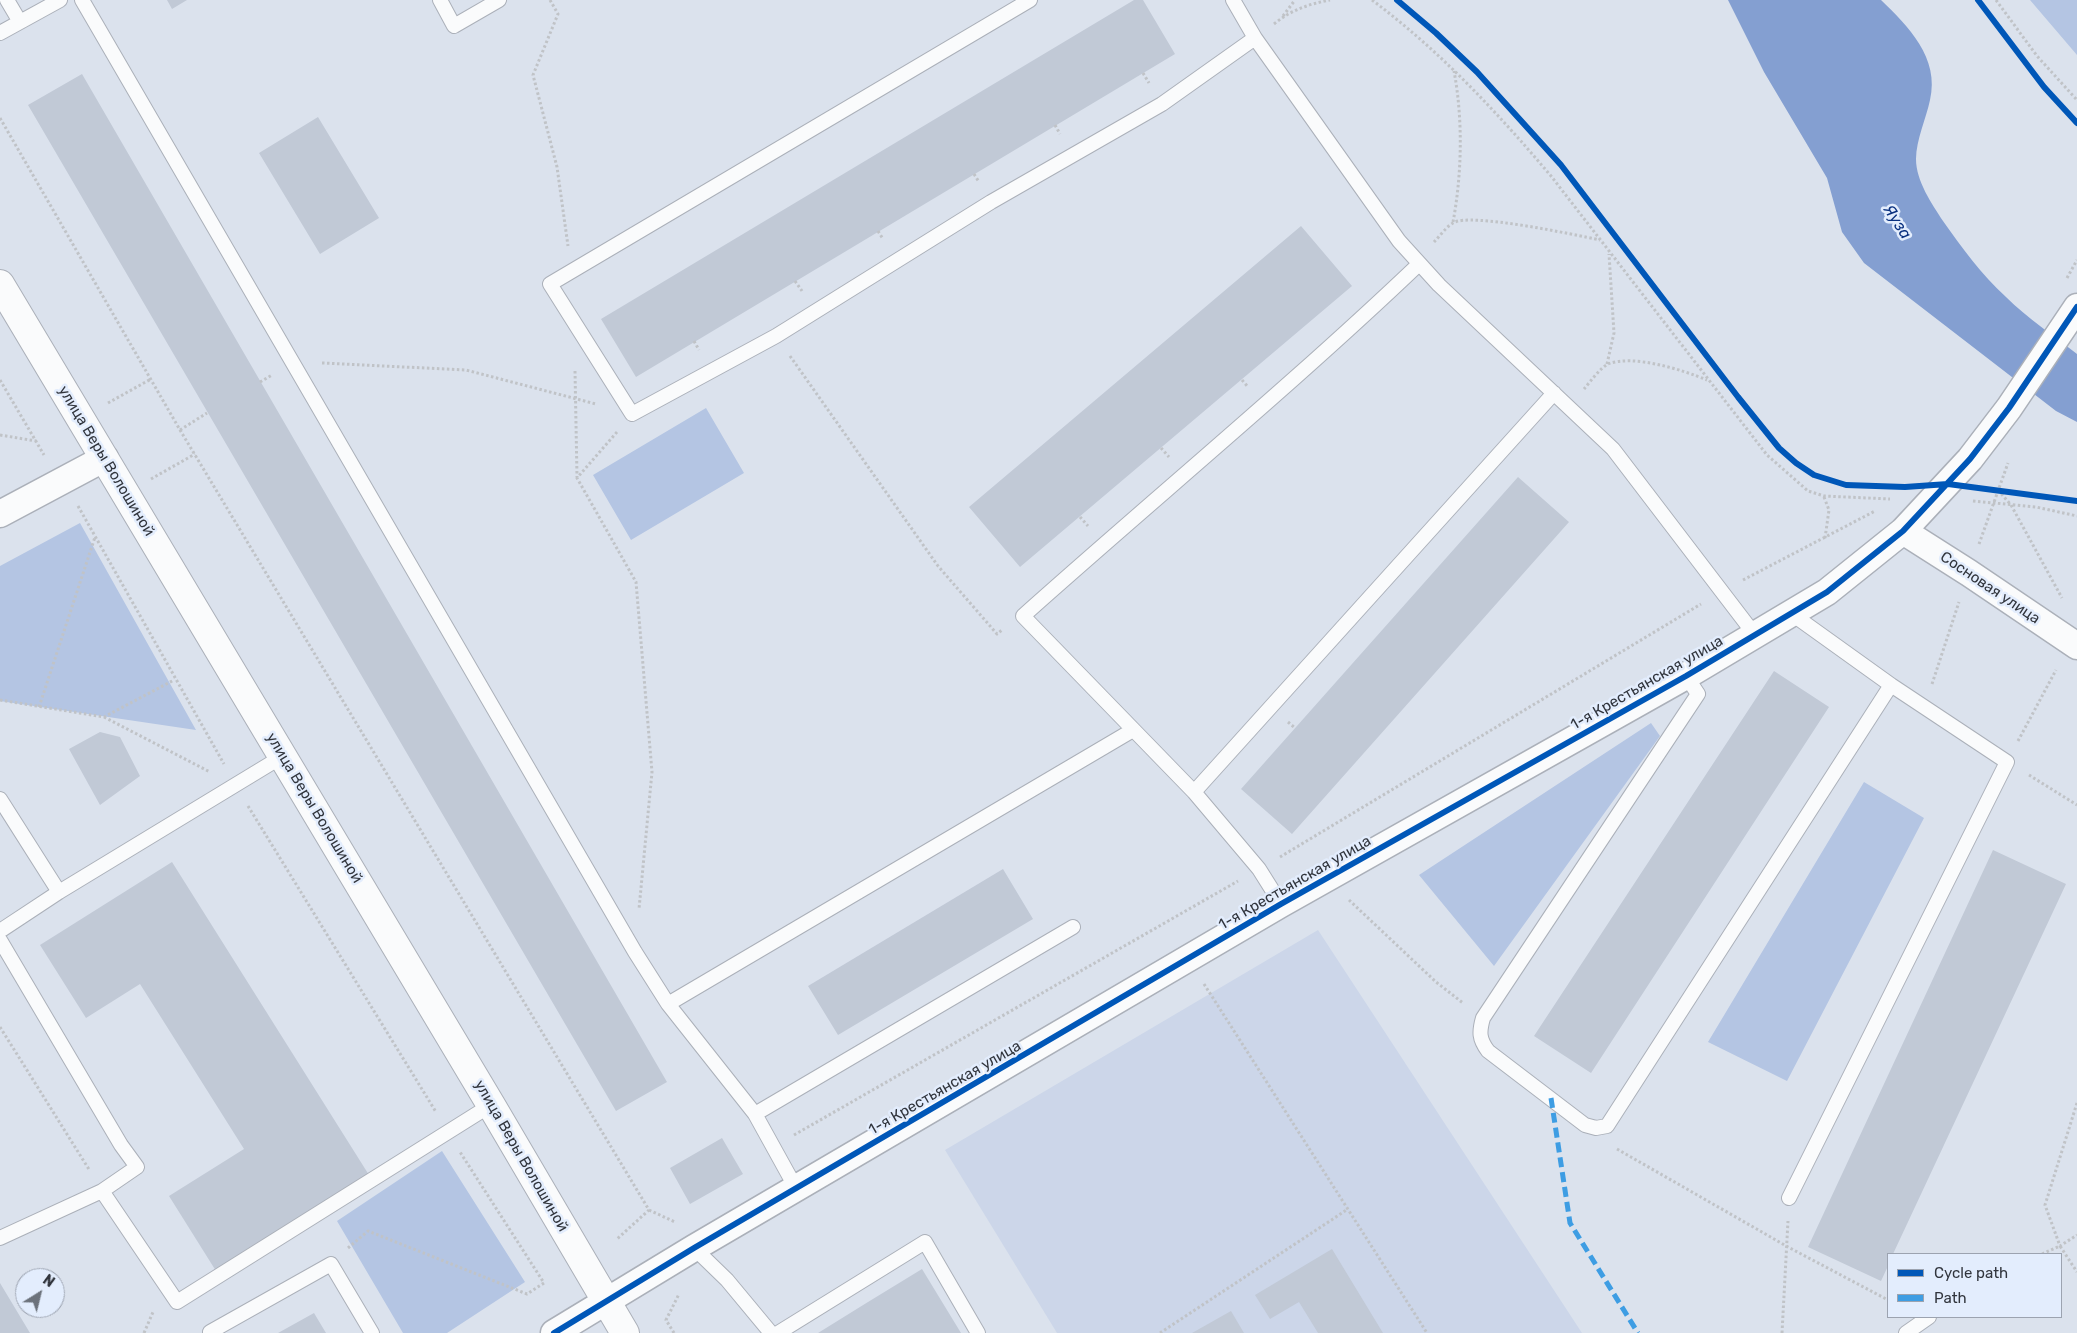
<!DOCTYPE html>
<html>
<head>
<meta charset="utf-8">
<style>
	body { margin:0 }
	#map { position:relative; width:2077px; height:1333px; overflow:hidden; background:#dbe2ed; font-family:Rubik,sans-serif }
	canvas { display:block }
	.legend { position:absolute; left:1887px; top:1253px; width:175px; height:65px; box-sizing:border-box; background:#e3edfd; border:1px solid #9ca3b0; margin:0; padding:6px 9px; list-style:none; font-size:15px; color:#31353d }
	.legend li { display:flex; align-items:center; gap:10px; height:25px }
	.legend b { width:25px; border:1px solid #9ca3b0 }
	.north { position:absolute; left:15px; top:1268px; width:50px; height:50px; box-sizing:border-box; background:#e3edfd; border:1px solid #9ca3b0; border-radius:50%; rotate:36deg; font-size:14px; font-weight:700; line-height:20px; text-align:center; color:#31353d }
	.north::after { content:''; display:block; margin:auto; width:18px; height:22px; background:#6c727b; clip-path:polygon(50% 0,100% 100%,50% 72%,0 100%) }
</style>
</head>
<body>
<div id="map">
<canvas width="2077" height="1333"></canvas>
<ul class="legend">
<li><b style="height:6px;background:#0057b8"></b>Cycle path</li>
<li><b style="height:6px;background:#3e9de3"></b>Path</li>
</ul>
<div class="north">N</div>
</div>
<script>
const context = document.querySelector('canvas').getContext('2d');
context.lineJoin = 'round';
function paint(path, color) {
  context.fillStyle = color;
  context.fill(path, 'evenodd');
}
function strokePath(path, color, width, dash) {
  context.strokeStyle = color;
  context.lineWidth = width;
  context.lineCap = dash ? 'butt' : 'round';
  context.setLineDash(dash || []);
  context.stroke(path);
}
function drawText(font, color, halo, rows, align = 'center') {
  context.font = font + ' Rubik,sans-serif';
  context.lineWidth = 5;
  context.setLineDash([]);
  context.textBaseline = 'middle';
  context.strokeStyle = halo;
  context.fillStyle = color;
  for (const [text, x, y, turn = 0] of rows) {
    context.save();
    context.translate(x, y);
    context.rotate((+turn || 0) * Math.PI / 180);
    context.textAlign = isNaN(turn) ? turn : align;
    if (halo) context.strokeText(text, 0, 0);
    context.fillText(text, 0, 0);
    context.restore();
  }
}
paint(new Path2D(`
	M 1318,930 L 1582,1333 L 1057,1333 L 945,1150 Z`), '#ccd6e9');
paint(new Path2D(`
	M 2030,0 L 2077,0 L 2077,55 Z
	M 706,408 L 744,473 L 631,540 L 593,475 Z
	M 80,523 L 196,730 L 0,701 L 0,566 Z
	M 1651,723 L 1660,736 L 1494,966 L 1419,875 Z
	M 1864,782 L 1924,818 L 1787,1081 L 1708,1042 Z
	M 442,1151 L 525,1282 L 447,1333 L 403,1333 L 337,1221 Z`), '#b4c5e3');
paint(new Path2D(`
	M 1728,0 L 1881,0 C 1908,26 1940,58 1930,100 C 1926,119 1916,140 1916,159 C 1916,181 1932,204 1943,221 C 1962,248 1981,274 2006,297 C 2027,318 2053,335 2077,354 L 2077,422 L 2056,411 L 1864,263 L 1842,232 L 1827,178 L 1764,72 Z`), '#849fd1');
paint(new Path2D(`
	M 167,0 L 187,0 L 172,9 Z
	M 1134,0 L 1143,0 L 1175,54 L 636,377 L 601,319 Z
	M 82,74 L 667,1082 L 616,1111 L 28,105 Z
	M 318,117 L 379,218 L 320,254 L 259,153 Z
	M 1301,226 L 1352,286 L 1020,567 L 969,507 Z
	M 1518,477 L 1569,522 L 1292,834 L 1241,789 Z
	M 1774,671 L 1829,707 L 1591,1073 L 1534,1036 Z
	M 100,732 L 120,737 L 140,776 L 100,805 L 69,749 Z
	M 1993,850 L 2066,884 L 1893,1254 L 1888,1254 L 1888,1266 L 1881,1281 L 1808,1247 Z
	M 172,862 L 369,1175 L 216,1271 L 169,1196 L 244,1149 L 140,984 L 86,1018 L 40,945 Z
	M 1003,869 L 1033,919 L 838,1035 L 808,986 Z
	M 722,1138 L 743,1174 L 690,1204 L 670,1168 Z
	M 1332,1249 L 1383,1333 L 1318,1333 L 1299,1302 L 1270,1319 L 1255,1295 Z
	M 922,1269 L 961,1333 L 818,1333 L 868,1302 Z
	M 0,1283 L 30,1333 L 0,1333 Z
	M 1231,1311 L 1244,1333 L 1192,1333 Z
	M 314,1313 L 326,1333 L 278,1333 Z`), '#c1c9d6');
const service = new Path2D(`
	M 7,0 L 20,22
	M 82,0 L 635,952 L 668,1004 L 755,1114 L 797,1190
	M 440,0 L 454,26 L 499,0
	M 1030,0 L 550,284 L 632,414 L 776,336 L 991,202 L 1162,104 L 1255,38
	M 1233,0 L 1255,38 L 1399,241 L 1439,285 L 1613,449 L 1755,635
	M 0,33 L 60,0
	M 1686,676 L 1698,694 L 1483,1018 C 1479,1032 1479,1039 1488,1051 L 1585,1125 L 1596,1128 L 1607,1126 L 1891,685 L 1792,614
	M 1194,792 L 1023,616 C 1155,498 1291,386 1419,264
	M 0,799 L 59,892
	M 1281,904 L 1259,869 L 1194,792 L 1554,393
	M 0,931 L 59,892 L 283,756
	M 0,940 L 121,1145 L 137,1167 L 102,1191
	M 668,1004 L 1133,730
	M 755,1114 L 1073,927
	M 1789,1198 L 2007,762 L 1891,685
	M 0,1238 L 102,1191 L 177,1302 L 491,1105
	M 694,1248 L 727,1280 L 771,1333
	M 210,1332 L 331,1264 L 372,1333
	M 778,1333 L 925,1242 L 978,1333
	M 1906,1333 L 1929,1317`);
const minor = new Path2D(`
	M 0,514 L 105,458
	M 1903,531 L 1969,573 L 2077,646
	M 554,1333 L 694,1248 L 1281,904 L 1686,676 L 1827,592 L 1903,531 L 1970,459 L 2009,408 L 2077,307`);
const tertiary = new Path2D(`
	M 0,284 L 491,1105 L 625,1333`);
strokePath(service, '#abb0b9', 16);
strokePath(minor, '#abb0b9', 29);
strokePath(tertiary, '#abb0b9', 30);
strokePath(new Path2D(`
	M 550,0 L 558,14 L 533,75 L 557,167 L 568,246
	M 1372,0 C 1440,51 1497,112 1551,176 L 1767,455 L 1808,491 L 1824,496 L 1890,499
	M 1996,0 L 2037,56 L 2077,100
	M 1283,16 L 1295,0
	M 1274,24 C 1291,10 1309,4 1330,0
	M 1143,73 L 1149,83
	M 0,118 L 180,430 L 649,1210 L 617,1239
	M 1055,125 L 1060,134
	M 974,174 L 979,182
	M 1453,222 C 1462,174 1463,119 1454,71
	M 878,231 L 883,239
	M 1434,242 C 1440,236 1446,227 1453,223 C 1469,212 1576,235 1600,240
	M 2067,278 L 2077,260
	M 795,281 L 802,291
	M 694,341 L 699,350
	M 790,356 L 938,566 L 997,634 L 1002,630
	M 322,363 L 466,370 L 596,404
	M 1607,364 L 1614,333 L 1609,254
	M 575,371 L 577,477
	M 0,380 L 44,455
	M 1242,380 L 1248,387
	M 260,382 L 272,375
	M 1584,389 C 1590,382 1600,368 1608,364 C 1633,354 1683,370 1707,380
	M 108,403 L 151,379
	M 180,430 L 207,413
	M 617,432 L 577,478 L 636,582 L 652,772 L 639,909
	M 0,435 L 36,441
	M 1161,448 L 1169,457
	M 151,479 L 195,454
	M 1998,490 L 2011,505 L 2062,598
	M 1824,497 L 1829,510 L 1825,538
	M 1973,501 L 2036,507 L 2077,516
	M 78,506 L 224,764
	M 1080,517 L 1088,526
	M 1979,544 L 2008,463
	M 1743,580 L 1875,511
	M 1932,684 L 1959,602
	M 0,700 L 104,717 L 174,680
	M 39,707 L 95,537
	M 104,717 L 210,772
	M 1288,722 L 1295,728
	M 2018,741 L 2056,670
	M 2029,775 L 2077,805
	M 248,806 L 436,1112
	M 1280,857 L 1701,604
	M 1349,900 L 1436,982 L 1463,1003
	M 1204,984 L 1427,1333
	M 0,1027 L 90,1171
	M 2077,1103 L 2045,1205 L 2060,1246 L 2077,1235
	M 794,1135 L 1238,881
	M 1617,1149 L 1788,1247 L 1888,1300
	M 649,1210 L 675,1222
	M 348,1248 L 368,1231 L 527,1294 L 544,1283 L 460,1152
	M 2042,1254 L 2060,1246 L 2077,1272
	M 144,1333 L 153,1312
	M 674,1333 L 666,1320 L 679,1294
	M 1160,1333 L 1348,1209
	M 1782,1333 L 1788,1221`), '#c0c3c7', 3, [2.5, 2.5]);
strokePath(service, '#fafbfc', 14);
strokePath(minor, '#fafbfc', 26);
strokePath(tertiary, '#fafbfc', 28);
strokePath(new Path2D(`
	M 1551,1098 L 1570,1223 L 1638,1333`), '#3e9de3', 5, [10, 5]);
strokePath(new Path2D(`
	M 1397,0 L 1436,33 L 1477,72 L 1561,165 L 1738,397 L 1779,448 L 1796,463 L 1814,475 L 1846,485 L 1905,487 L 1948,484 L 2077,501
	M 1978,0 L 2044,87 L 2077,123
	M 554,1333 L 694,1248 L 1281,904 L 1686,676 L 1827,592 L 1903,531 L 1970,459 L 2009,408 L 2077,307`), '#0057b8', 6);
drawText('15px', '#31353d', '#e3edfd', [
	["улица Веры Волошиной",106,461,59],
	["Сосновая улица",1990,588,34],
	["1-я Крестьянская улица",1647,683,-30],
	["улица Веры Волошиной",314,808,59],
	["1-я Крестьянская улица",1295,883,-30],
	["1-я Крестьянская улица",945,1088,-30],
	["улица Веры Волошиной",521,1156,60]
]);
drawText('italic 16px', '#09307f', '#e3edfd', [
	["Яуза",1897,222,57]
]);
</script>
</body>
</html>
